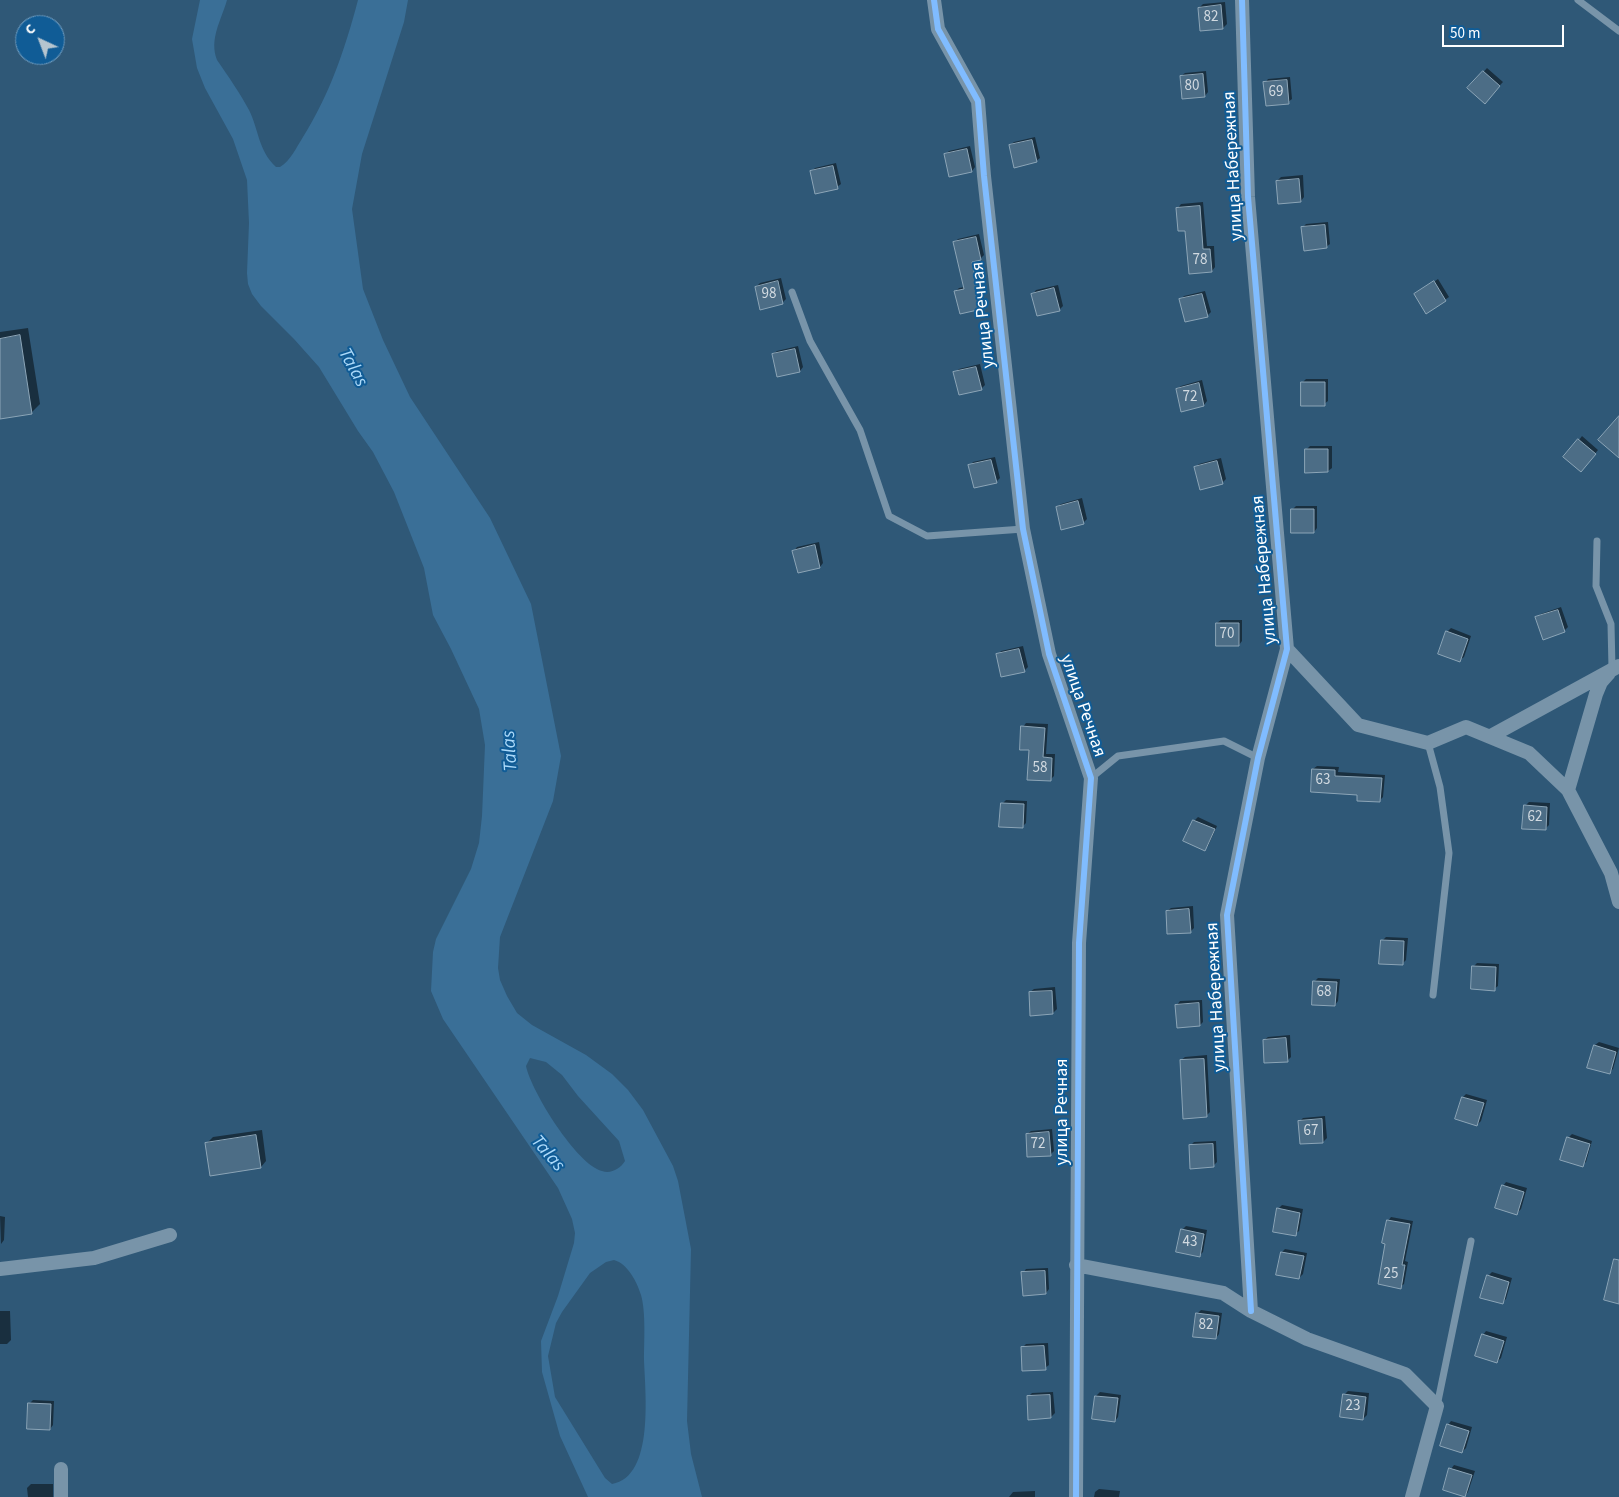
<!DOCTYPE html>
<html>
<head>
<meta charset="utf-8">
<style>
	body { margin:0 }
	#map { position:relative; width:1619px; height:1497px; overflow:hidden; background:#2f5877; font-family:"Source Sans 3",sans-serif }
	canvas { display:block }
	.north { position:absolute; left:15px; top:15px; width:50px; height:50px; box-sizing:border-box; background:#105c96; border:1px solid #709dc0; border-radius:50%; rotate:317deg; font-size:14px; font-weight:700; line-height:20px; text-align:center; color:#fff }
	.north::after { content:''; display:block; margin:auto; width:18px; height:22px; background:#b6c5cf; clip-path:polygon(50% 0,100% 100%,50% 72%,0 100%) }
	.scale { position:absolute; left:1442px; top:25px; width:122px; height:22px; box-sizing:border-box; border:2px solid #fff; border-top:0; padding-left:6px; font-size:15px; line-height:18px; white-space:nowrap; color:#fff; -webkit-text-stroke:4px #105c96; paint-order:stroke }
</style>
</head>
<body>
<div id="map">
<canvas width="1619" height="1497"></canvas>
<div class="north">С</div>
<div class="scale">50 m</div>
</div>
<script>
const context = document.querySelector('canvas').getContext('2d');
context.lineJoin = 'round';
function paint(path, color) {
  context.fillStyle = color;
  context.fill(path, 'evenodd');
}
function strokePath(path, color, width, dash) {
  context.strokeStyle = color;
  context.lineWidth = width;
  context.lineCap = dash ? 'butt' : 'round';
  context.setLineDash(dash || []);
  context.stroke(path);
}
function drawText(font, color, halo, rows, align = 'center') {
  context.font = font + ' "Source Sans 3",sans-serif';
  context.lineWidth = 4;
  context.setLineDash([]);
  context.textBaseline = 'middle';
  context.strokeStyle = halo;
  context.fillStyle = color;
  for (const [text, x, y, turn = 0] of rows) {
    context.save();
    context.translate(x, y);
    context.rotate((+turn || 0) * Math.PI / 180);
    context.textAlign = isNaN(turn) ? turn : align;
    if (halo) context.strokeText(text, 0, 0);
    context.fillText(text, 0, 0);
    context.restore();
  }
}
paint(new Path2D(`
	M 200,0 L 227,0 C 221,21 209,39 217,60 C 228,76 240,93 249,110 C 259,130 258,150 276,167 L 280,167 C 291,160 296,148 303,137 C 330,94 345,49 358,0 L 408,0 L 404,22 L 362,154 L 352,209 L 363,289 L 383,340 L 410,397 L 490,518 L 531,604 L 561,756 L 553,801 L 500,937 L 498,968 L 500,980 L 507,996 L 517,1013 L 532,1025 L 586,1055 L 612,1074 L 628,1090 L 643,1110 L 673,1166 L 678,1181 L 691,1249 L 687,1421 L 691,1454 L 702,1497 L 588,1497 L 560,1436 L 542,1372 L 541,1341 L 558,1296 L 574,1243 L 575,1233 L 572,1219 L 558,1188 L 443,1019 L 431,991 L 433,952 L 436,939 L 471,869 L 479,843 L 482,816 L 485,745 L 479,709 L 451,649 L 433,615 L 424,568 L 394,492 L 373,452 L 358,431 L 319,367 L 294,339 L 261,306 L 252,294 L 248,284 L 247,273 L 249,223 L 247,180 L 233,139 L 205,88 L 197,68 L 192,39 ZM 530,1058 L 546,1062 L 562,1075 L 578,1096 L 619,1141 L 625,1161 C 620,1169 611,1174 602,1171 C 577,1165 531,1091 526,1066 ZM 614,1260 C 628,1264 637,1282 641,1295 C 646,1312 644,1342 644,1360 C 645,1391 655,1477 612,1484 L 605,1478 L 555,1397 L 548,1356 L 556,1323 L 562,1312 L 590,1273 L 606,1262 Z`), '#3a6f97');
paint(new Path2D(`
	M 1225,2 L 1227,24 L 1223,28 L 1201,30 L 1199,8 L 1203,4 Z
	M 1487,68 L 1503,82 L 1488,98 L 1469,88 Z
	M 1206,71 L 1208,92 L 1205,96 L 1181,76 L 1185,73 Z
	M 1290,77 L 1292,99 L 1288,102 L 1265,83 L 1268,79 Z
	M 1035,137 L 1040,158 L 1036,161 L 1010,145 L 1014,142 Z
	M 970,146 L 975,167 L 972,171 L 945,155 L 949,151 Z
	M 836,163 L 841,184 L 837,187 L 811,172 L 815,168 Z
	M 1303,175 L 1304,197 L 1301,201 L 1277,181 L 1281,177 Z
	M 1203,202 L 1207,246 L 1214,246 L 1215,267 L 1212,271 L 1186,229 L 1178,208 L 1181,204 Z
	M 1328,222 L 1330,244 L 1326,247 L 1303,227 L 1306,224 Z
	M 979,234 L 984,255 L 980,259 L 975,260 L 985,304 L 982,308 L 960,313 L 955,292 L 959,288 L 965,287 L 954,243 L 958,239 Z
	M 781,278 L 786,299 L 782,303 L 756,287 L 760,283 Z
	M 1438,279 L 1449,297 L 1427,312 L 1416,294 Z
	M 1058,285 L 1063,306 L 1059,310 L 1033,294 L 1036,290 Z
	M 1205,291 L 1211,312 L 1207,316 L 1180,300 L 1184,296 Z
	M 28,328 L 40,404 L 32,412 L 0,417 L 0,332 Z
	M 798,346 L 803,367 L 800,371 L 773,354 L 777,351 Z
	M 980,364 L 985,385 L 981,389 L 955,373 L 959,369 Z
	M 1306,379 L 1328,379 L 1328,401 L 1324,404 L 1302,383 Z
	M 1202,380 L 1207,401 L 1204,405 L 1177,389 L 1181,386 Z
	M 1582,436 L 1598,450 L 1584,467 L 1579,440 Z
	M 1310,446 L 1332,446 L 1332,468 L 1328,471 L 1306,450 Z
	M 995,457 L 1000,478 L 996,482 L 970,466 L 973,462 Z
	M 1221,458 L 1226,479 L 1222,483 L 1196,467 L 1199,464 Z
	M 1082,498 L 1087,519 L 1083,523 L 1057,507 L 1061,504 Z
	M 1296,506 L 1317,506 L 1317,528 L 1314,532 L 1292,510 Z
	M 819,542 L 823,563 L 820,567 L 794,551 L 797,547 Z
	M 1561,607 L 1568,627 L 1564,631 L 1537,618 L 1541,614 Z
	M 1221,620 L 1242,620 L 1242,641 L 1239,645 L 1217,623 Z
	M 1451,628 L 1471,636 L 1464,657 L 1460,660 L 1447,632 Z
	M 1023,646 L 1028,667 L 1024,671 L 998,655 L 1001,651 Z
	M 1026,723 L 1048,724 L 1046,754 L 1055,754 L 1054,776 L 1050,780 L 1030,749 L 1023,727 Z
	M 1317,766 L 1339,767 L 1338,772 L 1385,775 L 1383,797 L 1380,800 L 1358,794 L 1313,769 Z
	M 1006,800 L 1027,801 L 1026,823 L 1022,827 L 1002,804 Z
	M 1529,802 L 1550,803 L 1549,825 L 1545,829 L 1525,806 Z
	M 1198,817 L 1217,826 L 1208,846 L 1204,850 L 1194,821 Z
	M 1193,906 L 1194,928 L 1190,932 L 1167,911 L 1171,908 Z
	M 1386,937 L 1408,938 L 1406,960 L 1402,964 L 1382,941 Z
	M 1477,963 L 1499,964 L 1498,986 L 1494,989 L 1474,966 Z
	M 1318,978 L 1340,979 L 1338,1001 L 1335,1005 L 1314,982 Z
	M 1055,987 L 1057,1009 L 1053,1013 L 1030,992 L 1034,989 Z
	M 1202,1000 L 1203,1022 L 1200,1025 L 1177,1005 L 1180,1001 Z
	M 1290,1035 L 1291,1057 L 1287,1061 L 1264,1040 L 1268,1037 Z
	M 1599,1042 L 1619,1048 L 1613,1069 L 1609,1073 L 1595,1045 Z
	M 1207,1055 L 1210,1112 L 1206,1116 L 1181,1060 L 1185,1057 Z
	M 1466,1094 L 1487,1100 L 1481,1121 L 1477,1125 L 1463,1097 Z
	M 1325,1116 L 1327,1138 L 1323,1142 L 1300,1121 L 1303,1118 Z
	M 1052,1129 L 1054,1151 L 1050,1155 L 1027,1134 L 1031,1131 Z
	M 262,1130 L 266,1161 L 261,1167 L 207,1143 L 213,1137 Z
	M 1572,1134 L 1592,1141 L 1586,1162 L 1582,1165 L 1568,1138 Z
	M 1216,1141 L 1217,1162 L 1213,1166 L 1190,1146 L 1194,1142 Z
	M 1506,1182 L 1527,1188 L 1521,1209 L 1517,1213 L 1503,1186 Z
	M 1282,1205 L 1303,1209 L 1299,1231 L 1295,1234 L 1278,1209 Z
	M 0,1216 L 5,1217 L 4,1240 L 1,1244 Z
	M 1391,1217 L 1413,1221 L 1405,1261 L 1408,1262 L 1404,1284 L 1400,1287 L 1387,1243 L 1388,1221 Z
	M 1186,1226 L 1207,1230 L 1203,1252 L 1199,1256 L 1182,1230 Z
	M 1285,1249 L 1307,1253 L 1303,1274 L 1299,1278 L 1282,1252 Z
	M 1048,1268 L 1049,1289 L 1046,1293 L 1023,1273 L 1026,1269 Z
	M 1492,1272 L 1512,1278 L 1506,1299 L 1502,1303 L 1488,1276 Z
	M 1201,1310 L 1222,1313 L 1219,1334 L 1216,1338 L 1197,1314 Z
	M 0,1311 L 10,1311 L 11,1340 L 7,1344 L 0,1344 Z
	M 1486,1331 L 1507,1337 L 1501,1358 L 1497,1362 L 1483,1335 Z
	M 1048,1343 L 1049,1365 L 1045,1368 L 1022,1348 L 1026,1344 Z
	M 1348,1391 L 1369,1393 L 1367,1415 L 1363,1419 L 1344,1395 Z
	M 1053,1392 L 1055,1413 L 1051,1417 L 1028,1397 L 1032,1393 Z
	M 1100,1392 L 1121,1395 L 1118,1417 L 1115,1421 L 1096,1396 Z
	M 33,1400 L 54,1401 L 53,1425 L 50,1429 L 29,1404 Z
	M 1451,1421 L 1472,1427 L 1466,1448 L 1462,1452 L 1448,1425 Z
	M 1454,1465 L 1475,1471 L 1468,1492 L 1465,1496 L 1451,1469 Z
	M 31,1484 L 53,1484 L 53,1497 L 28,1497 L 27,1488 Z
	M 1099,1489 L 1120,1491 L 1119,1497 L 1094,1497 L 1095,1492 Z
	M 1035,1491 L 1035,1497 L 1009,1497 L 1013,1492 Z`), '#0007');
const building = new Path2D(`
	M 1221,5 L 1223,29 L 1200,31 L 1198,8 Z
	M 1483,71 L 1500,86 L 1485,104 L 1467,88 Z
	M 1203,74 L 1205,97 L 1182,99 L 1180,76 Z
	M 1287,80 L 1289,104 L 1266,106 L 1263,82 Z
	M 1032,140 L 1037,162 L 1014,168 L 1009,145 Z
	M 967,149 L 972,172 L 949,177 L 944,154 Z
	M 833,166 L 838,189 L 815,194 L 810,171 Z
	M 1299,179 L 1301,202 L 1278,204 L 1276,181 Z
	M 1200,206 L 1203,249 L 1210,249 L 1212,272 L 1189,274 L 1185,231 L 1178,231 L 1176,208 Z
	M 1325,225 L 1327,248 L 1304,251 L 1301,227 Z
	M 976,237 L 981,260 L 972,262 L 982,309 L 960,314 L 954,291 L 964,289 L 953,242 Z
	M 778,281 L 783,304 L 760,310 L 755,287 Z
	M 1434,281 L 1446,301 L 1426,314 L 1414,294 Z
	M 1054,288 L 1060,311 L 1037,316 L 1031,294 Z
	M 1202,294 L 1208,317 L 1185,322 L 1179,299 Z
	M 20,335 L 32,414 L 0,419 L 0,339 Z
	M 795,349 L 800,372 L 777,377 L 772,354 Z
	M 976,367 L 982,390 L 959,395 L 953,372 Z
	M 1301,382 L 1325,382 L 1325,406 L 1301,406 Z
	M 1199,383 L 1204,406 L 1181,412 L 1176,389 Z
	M 1619,416 L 1619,458 L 1598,440 Z
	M 1578,439 L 1596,454 L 1581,472 L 1563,457 Z
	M 1305,449 L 1328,449 L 1328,472 L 1305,473 Z
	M 991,460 L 997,483 L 974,488 L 968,465 Z
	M 1217,461 L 1223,484 L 1200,490 L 1194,467 Z
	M 1078,501 L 1084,524 L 1061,530 L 1056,507 Z
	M 1291,509 L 1314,509 L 1314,533 L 1291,533 Z
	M 815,545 L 820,568 L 798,573 L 792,551 Z
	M 1558,610 L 1565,632 L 1543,640 L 1535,617 Z
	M 1216,623 L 1239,623 L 1239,646 L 1216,646 Z
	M 1446,631 L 1468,639 L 1460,662 L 1438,654 Z
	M 1019,649 L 1025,672 L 1001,677 L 996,654 Z
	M 1021,726 L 1045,728 L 1043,757 L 1052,758 L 1051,781 L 1027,780 L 1029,750 L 1020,750 Z
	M 1312,769 L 1335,770 L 1335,776 L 1382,778 L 1380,802 L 1357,801 L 1357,795 L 1311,792 Z
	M 1001,803 L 1024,804 L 1023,828 L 999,827 Z
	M 1524,805 L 1547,807 L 1546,830 L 1522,829 Z
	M 1193,820 L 1215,829 L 1205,851 L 1183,841 Z
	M 1189,909 L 1191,933 L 1167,934 L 1166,911 Z
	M 1381,940 L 1404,941 L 1403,965 L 1379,964 Z
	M 1472,966 L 1496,967 L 1495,991 L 1471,989 Z
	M 1313,981 L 1337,982 L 1335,1006 L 1312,1005 Z
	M 1052,991 L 1053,1014 L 1030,1016 L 1029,992 Z
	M 1199,1003 L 1200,1026 L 1177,1028 L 1175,1005 Z
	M 1286,1038 L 1288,1062 L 1264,1063 L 1263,1040 Z
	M 1594,1045 L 1616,1052 L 1610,1074 L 1587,1068 Z
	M 1204,1059 L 1207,1117 L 1183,1119 L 1180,1060 Z
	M 1462,1097 L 1484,1103 L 1477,1126 L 1455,1119 Z
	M 1322,1119 L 1323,1143 L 1300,1144 L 1298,1121 Z
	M 1049,1132 L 1051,1156 L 1027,1157 L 1026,1134 Z
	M 256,1135 L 261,1168 L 210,1176 L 205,1143 Z
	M 1567,1137 L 1590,1144 L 1583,1167 L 1560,1160 Z
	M 1213,1144 L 1214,1167 L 1190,1169 L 1189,1145 Z
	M 1502,1185 L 1524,1192 L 1517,1215 L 1495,1208 Z
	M 1277,1208 L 1300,1213 L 1296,1236 L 1273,1232 Z
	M 1387,1220 L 1410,1224 L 1402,1265 L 1405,1265 L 1401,1289 L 1378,1284 L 1385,1244 L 1382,1243 Z
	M 1181,1229 L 1204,1234 L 1200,1257 L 1176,1252 Z
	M 1281,1252 L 1304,1256 L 1299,1279 L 1276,1275 Z
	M 1614,1259 L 1619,1260 L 1619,1304 L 1604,1300 Z
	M 1045,1271 L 1046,1294 L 1023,1296 L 1021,1272 Z
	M 1487,1275 L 1509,1282 L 1503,1304 L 1480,1298 Z
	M 1196,1313 L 1219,1316 L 1216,1339 L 1193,1337 Z
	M 1482,1334 L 1504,1341 L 1497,1363 L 1475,1356 Z
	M 1044,1346 L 1046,1370 L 1022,1371 L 1021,1347 Z
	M 1343,1394 L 1366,1397 L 1363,1420 L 1340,1417 Z
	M 1050,1395 L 1051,1418 L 1028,1420 L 1027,1396 Z
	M 1095,1396 L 1118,1398 L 1115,1422 L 1092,1419 Z
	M 28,1403 L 51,1404 L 50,1430 L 27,1429 Z
	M 1447,1424 L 1469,1431 L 1462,1453 L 1440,1446 Z
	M 1449,1468 L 1472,1475 L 1465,1497 L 1443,1490 Z`);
paint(building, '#4c6d86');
strokePath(building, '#8ca5b7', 1);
strokePath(new Path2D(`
	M 1578,0 L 1619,31
	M 792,292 L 810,341 L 860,430 L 889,516 L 927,536 L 1023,529
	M 1597,541 L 1596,586 L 1611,624 L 1612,668
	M 1428,743 L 1440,787 L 1449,853 L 1433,995
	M 1091,778 L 1118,756 L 1224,741 L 1258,758
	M 1437,1406 L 1471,1241`), '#7894a9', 7);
strokePath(new Path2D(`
	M 934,0 L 938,29 L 978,101 L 984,176 L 1023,529 L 1049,654 L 1091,778 L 1079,943 L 1076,1497
	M 1242,0 L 1248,197 L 1287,649 L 1258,758 L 1227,915 L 1251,1311
	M 1287,649 L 1358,725 L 1428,743 L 1466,727 L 1529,753 L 1568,790 L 1611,873 L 1619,902
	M 1491,736 L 1619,666
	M 1568,790 L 1596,694 L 1601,682 L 1609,673
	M 1076,1265 L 1223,1293 L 1251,1311 L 1307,1339 L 1405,1374 L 1437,1406 L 1412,1497
	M 0,1269 L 94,1258 L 170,1235
	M 61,1469 L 61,1497`), '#7894a9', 14);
strokePath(new Path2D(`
	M 934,0 L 938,29 L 978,101 L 984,176 L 1023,529 L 1049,654 L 1091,778 L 1079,943 L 1076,1497
	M 1242,0 L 1248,197 L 1287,649 L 1258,758 L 1227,915 L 1251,1311`), '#80bcff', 6);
drawText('15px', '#d2dae1', null, [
	["82",1211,18],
	["80",1192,87],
	["69",1276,93],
	["78",1200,261],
	["98",769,295],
	["72",1190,398],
	["70",1227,635],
	["58",1040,769],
	["63",1323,781],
	["62",1535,818],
	["68",1324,993],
	["67",1311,1132],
	["72",1038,1145],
	["43",1190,1243],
	["25",1391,1275],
	["82",1206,1326],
	["23",1353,1407]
]);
drawText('18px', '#fff', '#105c96', [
	["улица Набережная",1234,166,-93],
	["улица Речная",984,315,-96],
	["улица Набережная",1265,570,-95],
	["улица Речная",1082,706,71],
	["улица Набережная",1217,997,-93],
	["улица Речная",1063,1112,-90]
]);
drawText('italic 19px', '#acdafa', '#105c96', [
	["Talas",352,368,61],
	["Talas",511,751,-94],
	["Talas",547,1154,49]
]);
</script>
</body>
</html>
